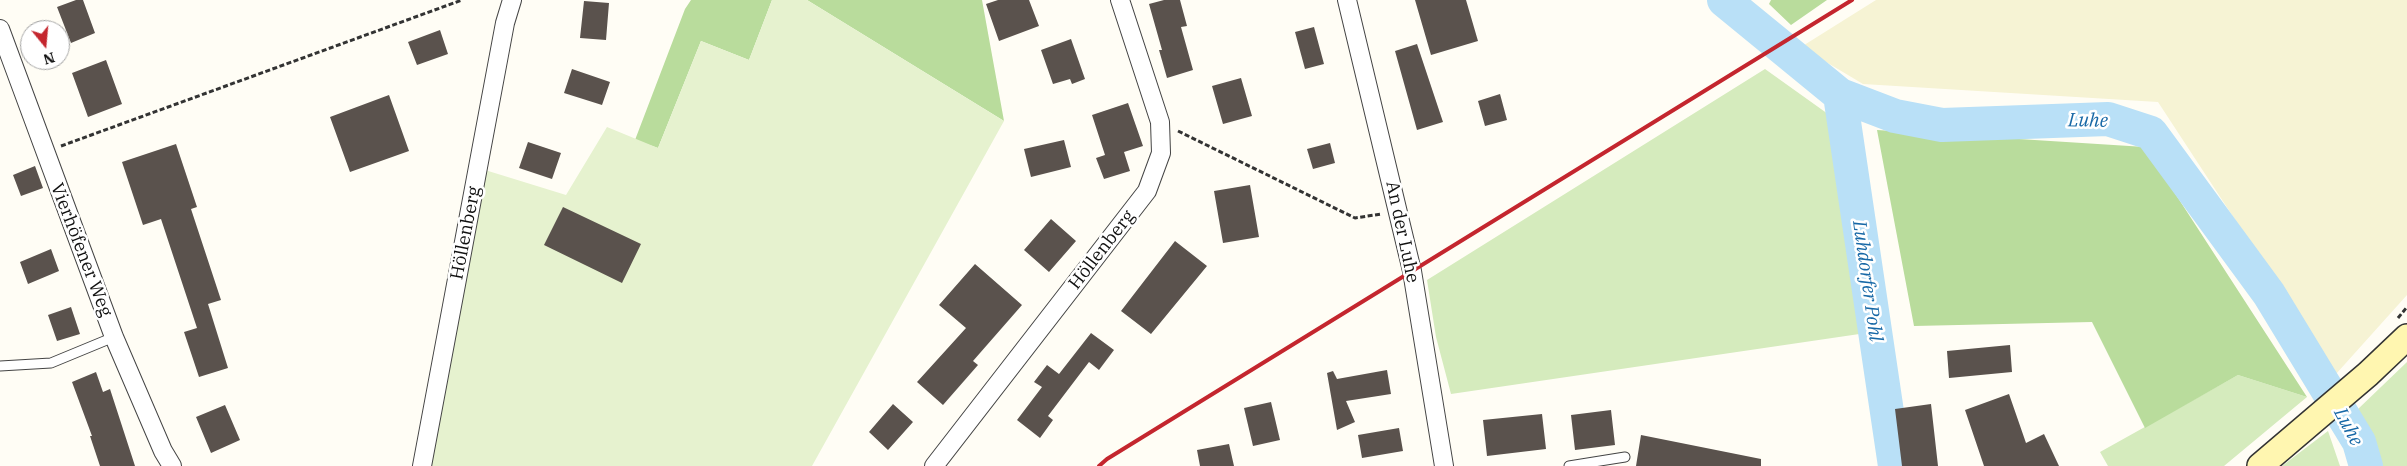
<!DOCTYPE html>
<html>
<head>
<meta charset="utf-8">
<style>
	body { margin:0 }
	#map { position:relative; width:2407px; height:466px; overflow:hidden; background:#fffdf5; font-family:"IBM Plex Serif",serif }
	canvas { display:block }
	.north { position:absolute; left:20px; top:20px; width:50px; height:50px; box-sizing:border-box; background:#fff; border:1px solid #a0a0a0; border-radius:50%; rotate:163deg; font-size:14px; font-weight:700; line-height:20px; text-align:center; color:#111 }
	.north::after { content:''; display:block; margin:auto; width:18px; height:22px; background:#c4262e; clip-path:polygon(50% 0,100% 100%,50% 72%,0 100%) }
</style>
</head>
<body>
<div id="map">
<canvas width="2407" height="466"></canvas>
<div class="north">N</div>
</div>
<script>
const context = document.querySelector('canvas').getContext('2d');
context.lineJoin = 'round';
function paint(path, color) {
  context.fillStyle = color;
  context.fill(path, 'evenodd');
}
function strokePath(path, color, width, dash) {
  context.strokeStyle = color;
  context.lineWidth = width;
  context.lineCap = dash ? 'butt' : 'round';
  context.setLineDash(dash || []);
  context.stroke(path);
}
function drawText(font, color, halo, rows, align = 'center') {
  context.font = font + ' "IBM Plex Serif",serif';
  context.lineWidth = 5;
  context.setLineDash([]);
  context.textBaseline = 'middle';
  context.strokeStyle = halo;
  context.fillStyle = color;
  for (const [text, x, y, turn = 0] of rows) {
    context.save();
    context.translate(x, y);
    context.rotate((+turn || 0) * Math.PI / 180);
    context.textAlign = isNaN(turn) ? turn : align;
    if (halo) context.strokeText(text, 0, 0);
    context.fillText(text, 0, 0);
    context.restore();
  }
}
paint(new Path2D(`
	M 1876,0 L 2407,0 L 2407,295 L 2336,374 L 2158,102 L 1863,84 L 1801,47 Z`), '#f6f3d4');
paint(new Path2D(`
	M 1765,69 L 1835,119 L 1873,332 L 1451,394 L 1436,337 L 1427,280 Z
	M 2407,362 L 2407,466 L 2383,466 L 2357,410 Z
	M 2238,375 L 2307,397 L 2224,466 L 2108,466 L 2100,452 Z
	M 2328,431 L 2340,466 L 2282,466 Z`), '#d5ebbd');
paint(new Path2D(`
	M 691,0 L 772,0 L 749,60 L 701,41 L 658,148 L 635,140 L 685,9 Z
	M 807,0 L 982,0 L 1004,121 Z
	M 1771,0 L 1827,0 L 1791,25 L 1769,4 Z
	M 1877,130 L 2145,147 L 2307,397 L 2238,375 L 2145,428 L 2092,322 L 1914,326 Z`), '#b9dc9c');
paint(new Path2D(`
	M 772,0 L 807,0 L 1004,121 L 812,466 L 429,466 L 485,170 L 566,195 L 607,127 L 658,148 L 701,41 L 749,60 Z`), '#e6f2cf');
strokePath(new Path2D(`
	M 1724,0 L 1840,95 L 1895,116 L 1942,125 L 2108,119 L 2151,133 L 2269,294 L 2359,442 L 2366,466
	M 1840,95 L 1895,466`), '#b9e0f7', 34);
paint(new Path2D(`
	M 76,0 L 83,0 L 95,33 L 71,43 L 57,7 Z
	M 998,0 L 1029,0 L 1039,26 L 999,41 L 986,4 Z
	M 1164,0 L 1180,0 L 1187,26 L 1181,27 L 1193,70 L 1167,78 L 1159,50 L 1162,50 L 1149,4 Z
	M 1415,0 L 1466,0 L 1478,41 L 1431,55 Z
	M 584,1 L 609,3 L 606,40 L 580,38 Z
	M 1314,27 L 1324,64 L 1305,69 L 1295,32 Z
	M 440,30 L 448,54 L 417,65 L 408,42 Z
	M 1071,39 L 1085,79 L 1072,84 L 1070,79 L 1053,84 L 1041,50 Z
	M 1417,44 L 1443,122 L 1417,130 L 1395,51 Z
	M 106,60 L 122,104 L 88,117 L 72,73 Z
	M 572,69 L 610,82 L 602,105 L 564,93 Z
	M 1241,78 L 1252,116 L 1223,124 L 1212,86 Z
	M 1500,94 L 1507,120 L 1485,126 L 1478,101 Z
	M 389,95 L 409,151 L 350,172 L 330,117 Z
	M 1128,103 L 1143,146 L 1124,152 L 1130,171 L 1104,179 L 1096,158 L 1105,155 L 1092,115 Z
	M 1064,140 L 1071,167 L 1031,177 L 1024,149 Z
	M 528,142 L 561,153 L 552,179 L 519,168 Z
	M 1330,143 L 1335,163 L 1313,169 L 1307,149 Z
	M 176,144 L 197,207 L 191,209 L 221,300 L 208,304 L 228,368 L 199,377 L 184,332 L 197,328 L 161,219 L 143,225 L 122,162 Z
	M 35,166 L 43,188 L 21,196 L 13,175 Z
	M 1250,185 L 1259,237 L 1223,243 L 1214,191 Z
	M 563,207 L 641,244 L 622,283 L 544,245 Z
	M 1051,219 L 1076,241 L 1049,272 L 1024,250 Z
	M 1175,241 L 1207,266 L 1151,334 L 1121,311 Z
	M 51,249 L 59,271 L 28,284 L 20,262 Z
	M 975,264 L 1022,305 L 973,361 L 978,365 L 943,405 L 917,382 L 966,328 L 939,305 Z
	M 71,307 L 80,334 L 57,341 L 48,315 Z
	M 1091,333 L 1114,350 L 1099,370 L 1089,362 L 1048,416 L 1053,420 L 1040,438 L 1017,420 L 1042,387 L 1034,382 L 1047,365 L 1059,374 Z
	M 2010,345 L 2012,372 L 1949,378 L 1947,351 Z
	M 1387,370 L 1391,394 L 1346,401 L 1355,422 L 1337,430 L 1327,373 L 1333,371 L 1337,379 Z
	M 96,372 L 103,392 L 110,389 L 135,466 L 100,466 L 90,436 L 92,436 L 72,382 Z
	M 2009,394 L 2026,443 L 2044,434 L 2059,466 L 1984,466 L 1965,410 Z
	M 1271,402 L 1280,440 L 1253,446 L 1244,408 Z
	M 893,404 L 913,422 L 888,450 L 869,432 Z
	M 1931,404 L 1938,466 L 1902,466 L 1895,409 Z
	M 225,405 L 240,440 L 211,453 L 196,417 Z
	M 1611,410 L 1615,445 L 1575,450 L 1571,415 Z
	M 1542,414 L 1546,449 L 1487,456 L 1483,420 Z
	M 1399,428 L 1403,451 L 1362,458 L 1358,435 Z
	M 1641,435 L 1761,459 L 1761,466 L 1636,466 Z
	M 1229,444 L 1234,466 L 1200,466 L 1197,450 Z`), '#5a524d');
const service = new Path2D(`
	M 0,366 L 51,363 L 114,337
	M 1569,466 L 1625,457`);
const minor = new Path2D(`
	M 1347,0 L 1412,271 L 1444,466
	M 0,29 L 114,337 L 163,451 L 172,466
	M 422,466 L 505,23 L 512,0
	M 934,466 L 1147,191 L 1161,153 L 1160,122 L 1120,0`);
const secondary = new Path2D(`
	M 2260,466 L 2368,374 L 2407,337`);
strokePath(service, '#444', 11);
strokePath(minor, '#444', 20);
strokePath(secondary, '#333', 28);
strokePath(new Path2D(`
	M 1178,131 L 1355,218 L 1381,214
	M 61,146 L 462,0
	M 2398,318 L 2407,307`), '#333', 3, [5, 2.5]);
strokePath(service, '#fff', 9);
strokePath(minor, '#fff', 18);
strokePath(secondary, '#fff6b0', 25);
strokePath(new Path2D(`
	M 1099,466 L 1107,459 L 1852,0`), '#c4262e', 4);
drawText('18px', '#111', '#fff', [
	["An der Luhe",1402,232,78],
	["Höllenberg",466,233,-79],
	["Vierhöfener Weg",81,250,69],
	["Höllenberg",1102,250,-52]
]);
drawText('italic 19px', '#1768a6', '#fff', [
	["Luhe",2088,121,1],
	["Luhdorfer Pohl",1867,281,82],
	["Luhe",2348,427,62]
]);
</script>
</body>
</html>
